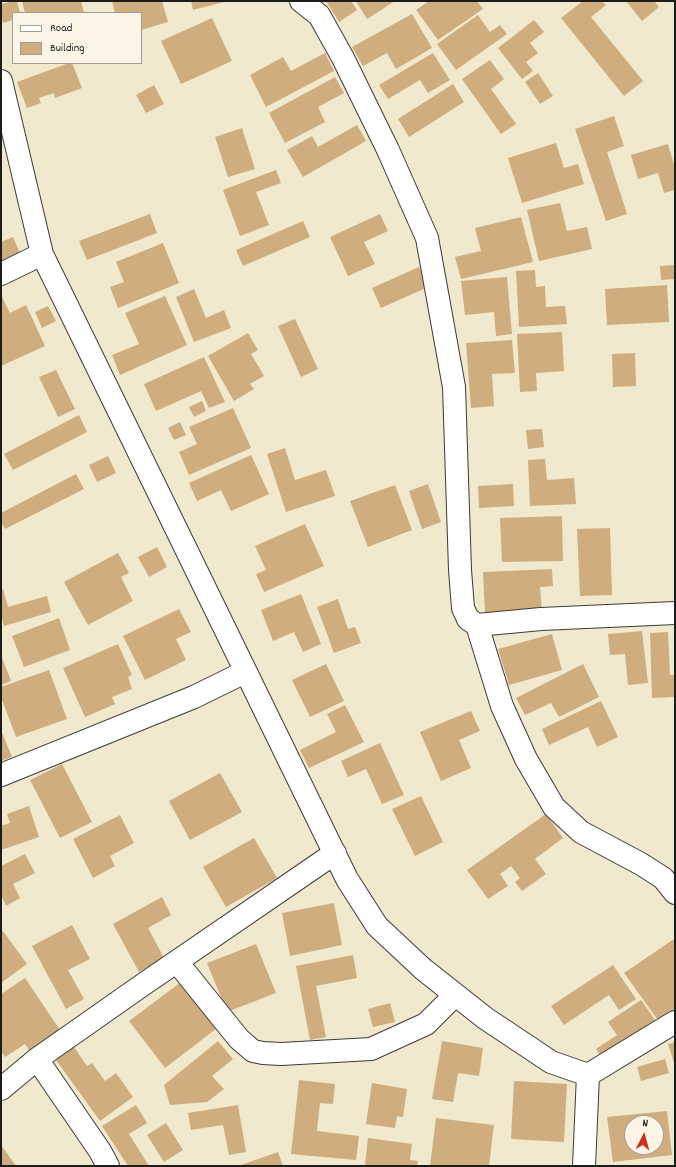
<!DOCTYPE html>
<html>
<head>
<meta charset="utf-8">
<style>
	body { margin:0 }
	#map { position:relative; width:676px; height:1167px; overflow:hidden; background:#f0e9ce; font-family:Dekko,sans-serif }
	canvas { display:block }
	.frame { position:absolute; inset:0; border:2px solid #1c1c1c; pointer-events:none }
	.legend { position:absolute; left:12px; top:12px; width:130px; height:52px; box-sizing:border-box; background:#fcf5e5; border:1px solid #a29e95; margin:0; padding:5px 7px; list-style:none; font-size:12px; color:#1c1c1c }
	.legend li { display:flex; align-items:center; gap:8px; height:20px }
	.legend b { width:20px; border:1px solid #a29e95 }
	.north { position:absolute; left:624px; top:1115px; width:40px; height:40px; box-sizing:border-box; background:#fcf5e5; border:1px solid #a29e95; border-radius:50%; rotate:6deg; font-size:11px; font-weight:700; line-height:16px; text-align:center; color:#1c1c1c }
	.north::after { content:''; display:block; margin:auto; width:14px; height:18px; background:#c8321e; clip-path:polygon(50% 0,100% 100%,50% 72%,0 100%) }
</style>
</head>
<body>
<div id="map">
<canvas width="676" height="1167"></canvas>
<div class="frame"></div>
<ul class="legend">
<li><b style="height:5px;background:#fff"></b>Road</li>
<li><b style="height:11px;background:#cfad7f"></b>Building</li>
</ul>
<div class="north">N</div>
</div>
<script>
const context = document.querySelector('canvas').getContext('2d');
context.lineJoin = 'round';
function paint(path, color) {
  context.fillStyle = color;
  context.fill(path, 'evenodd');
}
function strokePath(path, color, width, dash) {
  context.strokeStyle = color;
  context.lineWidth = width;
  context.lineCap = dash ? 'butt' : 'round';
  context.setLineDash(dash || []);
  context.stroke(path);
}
paint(new Path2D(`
	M 13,1 L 17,1 L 20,13 L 13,13 L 13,20 L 3,23 L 1,16 L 1,4 Z
	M 22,1 L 81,1 L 84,13 L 25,13 Z
	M 112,1 L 162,1 L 168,22 L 141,30 L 141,13 L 115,13 Z
	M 191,1 L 223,1 L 224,2 L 193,10 Z
	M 326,1 L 351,1 L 357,10 L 339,22 Z
	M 356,1 L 395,1 L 367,19 Z
	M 429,1 L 477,1 L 483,9 L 438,40 L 416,10 Z
	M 583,1 L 602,1 L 606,5 L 591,17 L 643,81 L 624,96 L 561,18 Z
	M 626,1 L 654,1 L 659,7 L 642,21 Z
	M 412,14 L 432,48 L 396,69 L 387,53 L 363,66 L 352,47 Z
	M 478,15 L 490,32 L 500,25 L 507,34 L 456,70 L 437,44 Z
	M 212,18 L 232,61 L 181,84 L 161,41 Z
	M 534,20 L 544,32 L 530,43 L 538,53 L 526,62 L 533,71 L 522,79 L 498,48 Z
	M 325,53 L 334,71 L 266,107 L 250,75 L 283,57 L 291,71 Z
	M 433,53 L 450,80 L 428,93 L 420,80 L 388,99 L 379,85 Z
	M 490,60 L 504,79 L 491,89 L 516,124 L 501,134 L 462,79 Z
	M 69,63 L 72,63 L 82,88 L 55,98 L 54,93 L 39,98 L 41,103 L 27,108 L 17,82 Z
	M 538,73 L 553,96 L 540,104 L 525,82 Z
	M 335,77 L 344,93 L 318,107 L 325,122 L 285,143 L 269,113 Z
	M 453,84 L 464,102 L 409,137 L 398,119 Z
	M 154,85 L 164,104 L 146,113 L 136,95 Z
	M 614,116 L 624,146 L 607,152 L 627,214 L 606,221 L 575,129 Z
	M 357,125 L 366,141 L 303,177 L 287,150 L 312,136 L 318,147 Z
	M 242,128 L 255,169 L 228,177 L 215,137 Z
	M 556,143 L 564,168 L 578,164 L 584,184 L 522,203 L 508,158 Z
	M 668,144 L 675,168 L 675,190 L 664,193 L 658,173 L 638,179 L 631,155 Z
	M 276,170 L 281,183 L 256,192 L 269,225 L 240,236 L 223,190 Z
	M 560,203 L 567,231 L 587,227 L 592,249 L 539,261 L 527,210 Z
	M 150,214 L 157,233 L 87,260 L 79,241 Z
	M 380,214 L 388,231 L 364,242 L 375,264 L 348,276 L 330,237 Z
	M 521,217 L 533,262 L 461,279 L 455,257 L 481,251 L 475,228 Z
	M 303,221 L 310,237 L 243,266 L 236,250 Z
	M 13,237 L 20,253 L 1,262 L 1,242 Z
	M 163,243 L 179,283 L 118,308 L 110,287 L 124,282 L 116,262 Z
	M 675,265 L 675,279 L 661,280 L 660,266 Z
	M 419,267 L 428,287 L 381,308 L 372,288 Z
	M 535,270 L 536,287 L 545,286 L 546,307 L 565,306 L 567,324 L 519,327 L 516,271 Z
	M 507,277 L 512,334 L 496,336 L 494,312 L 465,315 L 461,281 Z
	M 667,285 L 669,322 L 607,325 L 605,289 Z
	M 194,289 L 206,318 L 224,310 L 231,328 L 194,342 L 176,297 Z
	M 1,295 L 10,313 L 26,305 L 45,346 L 1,366 Z
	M 165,296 L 187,345 L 120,375 L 112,355 L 139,344 L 125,313 Z
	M 48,306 L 56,321 L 42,328 L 35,312 Z
	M 295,319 L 318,369 L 301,377 L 278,326 Z
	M 562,332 L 564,371 L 536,373 L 537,391 L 520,392 L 517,334 Z
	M 248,333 L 258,350 L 251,354 L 264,376 L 250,384 L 254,389 L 234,401 L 208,356 Z
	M 512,340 L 515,373 L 492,374 L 494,406 L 471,408 L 466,343 Z
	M 635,353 L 636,386 L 613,387 L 612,354 Z
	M 204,357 L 225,402 L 209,408 L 201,391 L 156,411 L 144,384 Z
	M 56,370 L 75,409 L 58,417 L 39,377 Z
	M 202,401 L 206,411 L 194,417 L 189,407 Z
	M 233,408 L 251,448 L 189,475 L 179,452 L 197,444 L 189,427 Z
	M 79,415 L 87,432 L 13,470 L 4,454 Z
	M 180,422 L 186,435 L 174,440 L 168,428 Z
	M 542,429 L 544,447 L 528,449 L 526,430 Z
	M 285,448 L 295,480 L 326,470 L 335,496 L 286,512 L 267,454 Z
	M 251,455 L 269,494 L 231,511 L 221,490 L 197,501 L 189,483 Z
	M 108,456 L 116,473 L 97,482 L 89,465 Z
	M 545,459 L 547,480 L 574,478 L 576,504 L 530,506 L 528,460 Z
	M 76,474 L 84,489 L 5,529 L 1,522 L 1,513 Z
	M 428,484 L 441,522 L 422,529 L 409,491 Z
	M 513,484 L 514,506 L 479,508 L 478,486 Z
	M 395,485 L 412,530 L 368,547 L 350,501 Z
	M 562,516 L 563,561 L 502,562 L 500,518 Z
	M 305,524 L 324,566 L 264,592 L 256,574 L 266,570 L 255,546 Z
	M 610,528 L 612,595 L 580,596 L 577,529 Z
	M 157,547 L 167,567 L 149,577 L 138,557 Z
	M 118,553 L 129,573 L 121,577 L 133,601 L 88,625 L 64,582 Z
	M 552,569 L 553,586 L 540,587 L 542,611 L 485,614 L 483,572 Z
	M 3,589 L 8,607 L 47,596 L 51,612 L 4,626 L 1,615 L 1,590 Z
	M 301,594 L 321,644 L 303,652 L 294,632 L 273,641 L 261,610 Z
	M 338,599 L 348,629 L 355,627 L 361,643 L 334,653 L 317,607 Z
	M 179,609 L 191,632 L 176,639 L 186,660 L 145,680 L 123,636 Z
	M 59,618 L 70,650 L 24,667 L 12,636 Z
	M 642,631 L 648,683 L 628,685 L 625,654 L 610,655 L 608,634 Z
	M 668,632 L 670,675 L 675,675 L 675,697 L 652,698 L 650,633 Z
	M 552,634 L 562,670 L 509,685 L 498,649 Z
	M 118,644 L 132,675 L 128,677 L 132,689 L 112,697 L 115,704 L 85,717 L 63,668 Z
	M 1,655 L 11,681 L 1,685 Z
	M 326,664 L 344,701 L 310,717 L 292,680 Z
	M 583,664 L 599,697 L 559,717 L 551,703 L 525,715 L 516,698 Z
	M 49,670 L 67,719 L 16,737 L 1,697 L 1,687 Z
	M 601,701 L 618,737 L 597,747 L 588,727 L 549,745 L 542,729 Z
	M 345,705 L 364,742 L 309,768 L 300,750 L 336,732 L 327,714 Z
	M 471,711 L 480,731 L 459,740 L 471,768 L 441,781 L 420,732 Z
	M 1,730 L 12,757 L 1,761 Z
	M 380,743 L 404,795 L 382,804 L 366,769 L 348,777 L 341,761 Z
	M 62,764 L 92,822 L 60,838 L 30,780 Z
	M 220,773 L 242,812 L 190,840 L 169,801 Z
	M 421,796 L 443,842 L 415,856 L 392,809 Z
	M 29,806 L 39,837 L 1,850 L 1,826 L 10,823 L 7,814 Z
	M 546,814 L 563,838 L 535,859 L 546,874 L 522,891 L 515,882 L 520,878 L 511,866 L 500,874 L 508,886 L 488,899 L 467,870 Z
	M 120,815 L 134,843 L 110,856 L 115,866 L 93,878 L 73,839 Z
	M 254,838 L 277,878 L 226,907 L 203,867 Z
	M 25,854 L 35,873 L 13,884 L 20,898 L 6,906 L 1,895 L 1,866 Z
	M 162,897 L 171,915 L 148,928 L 164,958 L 139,972 L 113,924 Z
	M 334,903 L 342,945 L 290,956 L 282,913 Z
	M 72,925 L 90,959 L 68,970 L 84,999 L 66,1009 L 32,946 Z
	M 3,931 L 27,964 L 1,983 L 1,932 Z
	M 674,939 L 675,940 L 675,1018 L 663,1027 L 624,973 Z
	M 256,944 L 276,993 L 227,1012 L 207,963 Z
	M 353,955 L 357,978 L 316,986 L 326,1037 L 310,1040 L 296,966 Z
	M 613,965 L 636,999 L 619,1010 L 609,995 L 564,1025 L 551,1006 Z
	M 25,978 L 62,1033 L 31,1053 L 25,1044 L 5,1057 L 1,1051 L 1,994 Z
	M 181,982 L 216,1029 L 165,1068 L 129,1021 Z
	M 641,1000 L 658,1024 L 604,1061 L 596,1049 L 617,1035 L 608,1022 Z
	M 390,1003 L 395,1022 L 373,1027 L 368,1009 Z
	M 218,1041 L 233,1059 L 212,1076 L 224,1089 L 207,1102 L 170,1105 L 164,1085 Z
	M 442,1041 L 483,1048 L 479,1076 L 458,1073 L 453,1102 L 432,1099 Z
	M 675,1042 L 675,1066 L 668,1044 Z
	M 74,1047 L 87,1066 L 92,1063 L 105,1081 L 116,1073 L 133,1097 L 100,1121 L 56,1060 Z
	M 665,1059 L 669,1073 L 641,1081 L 637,1067 Z
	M 299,1080 L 335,1084 L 333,1104 L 320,1103 L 317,1131 L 359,1136 L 356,1160 L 291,1154 Z
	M 514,1081 L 567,1084 L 564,1142 L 511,1139 Z
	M 372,1083 L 407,1089 L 403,1117 L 397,1116 L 395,1128 L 366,1124 Z
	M 136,1105 L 147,1123 L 129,1134 L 149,1166 L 128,1166 L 102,1126 Z
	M 238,1105 L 246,1152 L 229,1155 L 223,1125 L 191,1130 L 188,1113 Z
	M 667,1111 L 672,1155 L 613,1162 L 607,1117 ZM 632,1123 L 656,1123 L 656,1147 L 632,1147 Z
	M 436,1118 L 494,1125 L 489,1166 L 430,1166 Z
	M 166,1123 L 183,1150 L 164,1162 L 147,1135 Z
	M 368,1138 L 412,1144 L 410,1160 L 418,1161 L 417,1166 L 365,1165 Z
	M 1,1145 L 16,1166 L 1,1166 Z
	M 278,1152 L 283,1166 L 238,1166 Z`), '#cfad7f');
const minor = new Path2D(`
	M 301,1 L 319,15 L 343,58 L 388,150 L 427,238 L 454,387 L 460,570 L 463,608 L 468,619 L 477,625 L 541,619 L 675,613
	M 1,81 L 42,254
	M 1,274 L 42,254 L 347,879 L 377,926 L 423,969 L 485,1018 L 551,1062 L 588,1075 L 675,1022
	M 477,625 L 502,706 L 526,759 L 554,807 L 581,832 L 641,864 L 663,878 L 675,893
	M 1,775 L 194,697 L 245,672
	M 177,962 L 239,1039 L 253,1051 L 263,1053 L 281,1054 L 371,1049 L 426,1024 L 455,995
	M 37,1059 L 100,1151 L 108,1166
	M 1,1089 L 37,1059 L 141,986 L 335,853
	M 584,1166 L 588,1075`);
strokePath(minor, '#3c3b37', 24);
strokePath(minor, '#fff', 22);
</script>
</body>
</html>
